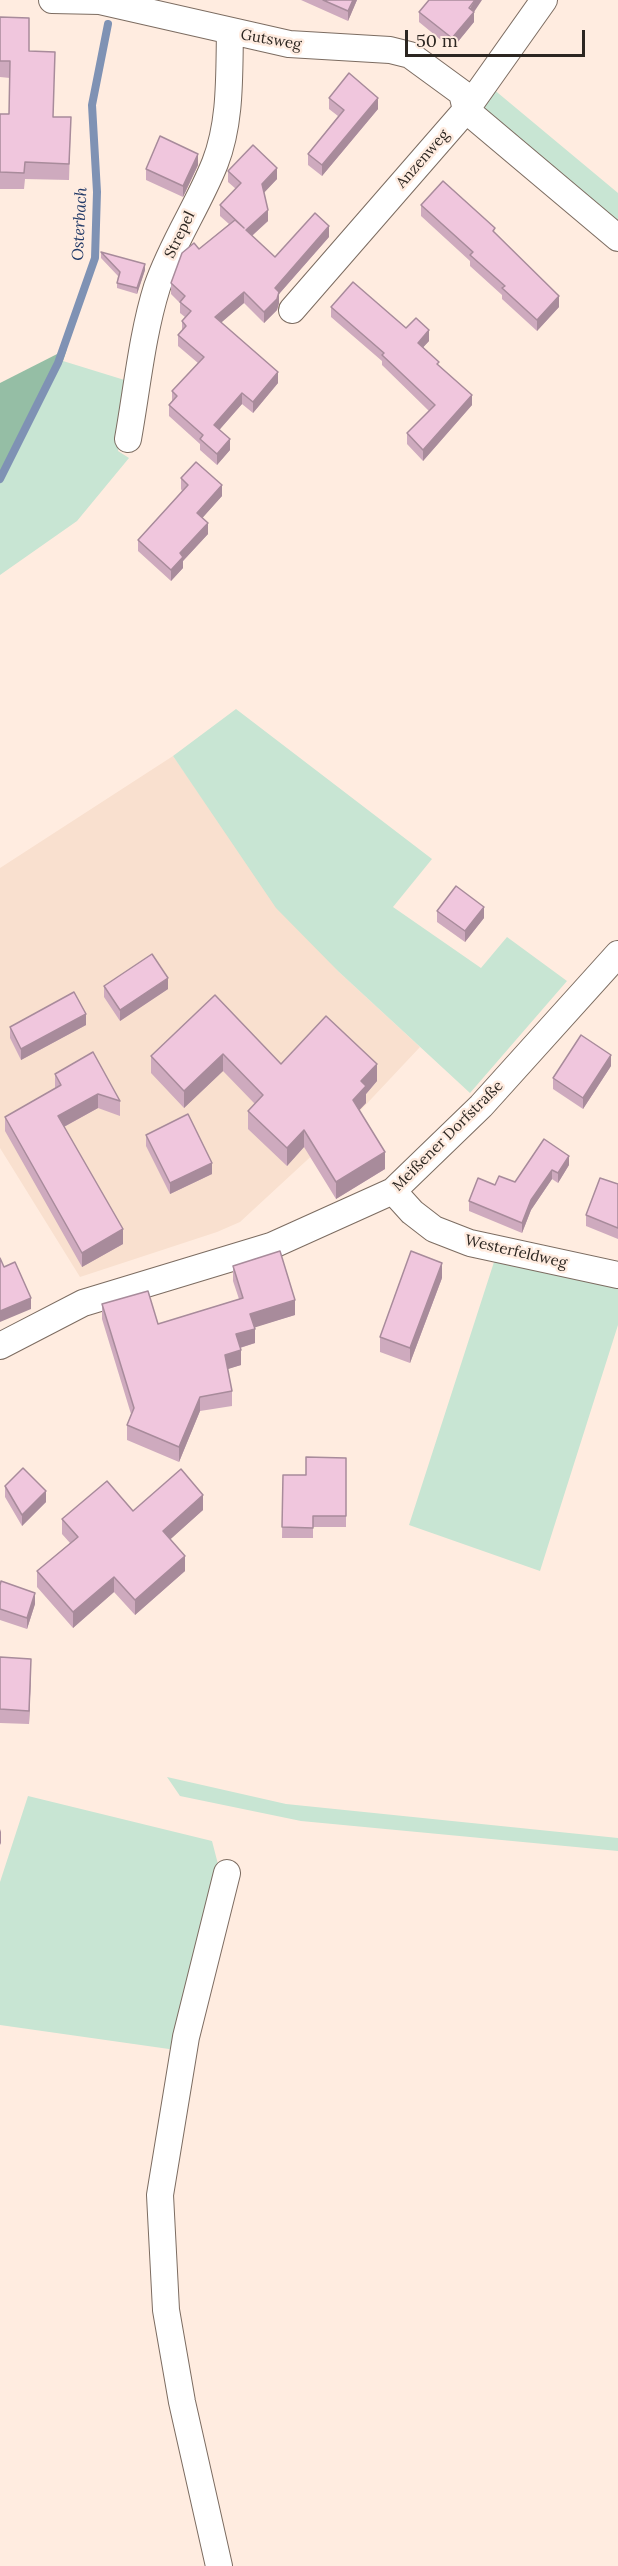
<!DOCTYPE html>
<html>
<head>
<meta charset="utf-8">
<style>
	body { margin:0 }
	#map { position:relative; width:618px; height:2566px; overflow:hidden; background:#ffece0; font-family:Lora,serif }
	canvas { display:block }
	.scale { position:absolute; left:405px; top:30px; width:180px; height:27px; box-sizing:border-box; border:3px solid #2c2621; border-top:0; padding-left:8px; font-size:18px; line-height:21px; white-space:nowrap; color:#2c2621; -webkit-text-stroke:4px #ffece0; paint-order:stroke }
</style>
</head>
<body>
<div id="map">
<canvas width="618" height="2566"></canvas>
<div class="scale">50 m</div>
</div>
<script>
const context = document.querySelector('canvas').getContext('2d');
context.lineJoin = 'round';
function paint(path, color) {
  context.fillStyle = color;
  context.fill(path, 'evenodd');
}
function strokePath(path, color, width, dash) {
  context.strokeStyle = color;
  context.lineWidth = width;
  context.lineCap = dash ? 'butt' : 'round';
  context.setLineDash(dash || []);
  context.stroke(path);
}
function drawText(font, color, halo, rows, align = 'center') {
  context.font = font + ' Lora,serif';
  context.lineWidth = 5;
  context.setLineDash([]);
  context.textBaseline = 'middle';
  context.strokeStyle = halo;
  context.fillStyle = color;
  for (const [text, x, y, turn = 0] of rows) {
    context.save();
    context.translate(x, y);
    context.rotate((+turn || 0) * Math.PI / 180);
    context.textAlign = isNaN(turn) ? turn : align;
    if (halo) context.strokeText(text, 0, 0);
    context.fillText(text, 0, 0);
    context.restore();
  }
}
paint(new Path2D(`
	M 173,756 L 213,813 L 339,972 L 420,1047 L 358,1113 L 240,1222 L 217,1232 L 80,1277 L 0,1148 L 0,868 Z`), '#f9e0cf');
paint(new Path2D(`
	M 492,88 L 618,193 L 618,230 L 474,109 Z
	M 63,361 L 131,382 L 118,451 L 129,458 L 77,521 L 0,575 L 0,482 Z
	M 236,709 L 432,859 L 393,907 L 481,968 L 507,937 L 567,981 L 470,1093 L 339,972 L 276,908 L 173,756 Z
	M 494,1262 L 618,1287 L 618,1325 L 540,1571 L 409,1525 Z
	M 167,1777 L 286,1804 L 618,1838 L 618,1851 L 301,1821 L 180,1796 Z
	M 28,1796 L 212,1841 L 219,1868 L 176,2050 L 0,2025 L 0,1882 Z`), '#c8e5d3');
paint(new Path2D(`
	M 67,349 L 63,361 L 0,482 L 0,383 Z`), '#95bea5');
strokePath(new Path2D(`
	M 0,479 L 58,363 L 95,258 L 97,192 L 92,105 L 108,24`), '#7f92b4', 8);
const minor = new Path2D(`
	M 52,0 L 100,1 L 289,44 L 390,50 L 410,55 L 462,93 L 466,110 L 618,238
	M 292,310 L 466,110 L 544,0
	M 128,439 C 137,389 142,335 157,287 C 172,243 198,206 215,163 C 231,122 229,76 230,32
	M 393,1191 L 412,1212 L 434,1229 L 470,1243 L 618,1275
	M 0,1346 L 83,1303 L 271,1246 L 393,1191 L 481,1106 L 618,954
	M 219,2566 L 182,2402 L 166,2310 L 160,2195 L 186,2037 L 227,1873`);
strokePath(minor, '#7c6c61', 28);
strokePath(minor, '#fff', 26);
paint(new Path2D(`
	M 301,0 L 357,0 L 348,21 Z
	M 419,12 L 474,12 L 474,22 L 452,49 L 419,22 Z
	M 0,17 L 29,51 L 53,117 L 71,117 L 69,180 L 25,179 L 24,189 L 0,189 L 0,114 L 9,114 L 10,78 L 0,77 Z
	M 329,98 L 378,109 L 322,176 L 308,165 L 308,154 L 338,116 L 329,109 Z
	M 198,165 L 183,197 L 146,180 L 146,169 Z
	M 228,171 L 277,179 L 264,192 L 268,221 L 252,236 L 275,257 L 329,237 L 279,294 L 279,303 L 277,310 L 264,323 L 244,303 L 221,322 L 278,383 L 253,413 L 242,404 L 219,430 L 230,450 L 217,465 L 200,450 L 200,444 L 169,416 L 169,405 L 172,401 L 172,391 L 198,363 L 178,346 L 178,335 L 182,331 L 182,321 L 185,317 L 180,313 L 180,303 L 171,294 L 171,283 L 199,249 L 229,224 L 220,216 L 220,205 L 236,189 L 228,182 Z
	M 421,205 L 495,234 L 559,307 L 537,331 L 502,299 L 502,295 L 470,266 L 470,261 L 421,216 Z
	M 101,252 L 145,270 L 137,294 L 117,288 L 117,283 L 118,276 L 101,258 Z
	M 331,307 L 406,328 L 429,341 L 423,347 L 472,405 L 423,461 L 407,444 L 407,433 L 429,411 L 382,365 L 382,361 L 331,317 Z
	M 181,478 L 222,496 L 202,518 L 208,534 L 183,561 L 183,568 L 171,581 L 138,551 L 138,540 L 182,491 L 181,489 Z
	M 437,911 L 484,918 L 465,942 L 437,922 Z
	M 104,986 L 168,989 L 120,1021 L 104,997 Z
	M 215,995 L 281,1064 L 377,1081 L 366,1094 L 366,1103 L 359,1110 L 385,1169 L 336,1199 L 304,1147 L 287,1166 L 248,1129 L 248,1111 L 255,1104 L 223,1071 L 184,1108 L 151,1073 L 151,1056 Z
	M 86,1025 L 21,1060 L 10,1038 L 10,1027 Z
	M 611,1066 L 583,1109 L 553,1089 L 553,1078 Z
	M 55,1074 L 120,1101 L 120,1116 L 98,1108 L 64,1127 L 123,1244 L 82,1267 L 5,1131 L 5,1117 L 55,1088 Z
	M 146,1135 L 212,1174 L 170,1194 L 146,1146 Z
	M 544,1139 L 569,1165 L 558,1183 L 552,1179 L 531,1210 L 522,1233 L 469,1211 L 469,1201 L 515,1182 Z
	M 618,1184 L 618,1239 L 586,1226 L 586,1215 Z
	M 233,1266 L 295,1315 L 254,1327 L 255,1343 L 240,1348 L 241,1365 L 227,1369 L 232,1391 L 232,1406 L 200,1411 L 179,1462 L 127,1440 L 127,1425 L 131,1414 L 102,1319 L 102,1304 L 158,1324 L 239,1299 L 233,1281 Z
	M 442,1278 L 410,1363 L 380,1352 L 380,1337 Z
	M 346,1458 L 346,1527 L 313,1527 L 313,1538 L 282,1538 L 283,1475 L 306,1475 Z
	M 5,1486 L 46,1502 L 22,1526 L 5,1497 Z
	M 203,1510 L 170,1539 L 185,1571 L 135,1615 L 114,1592 L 73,1628 L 37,1587 L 37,1571 L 70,1543 L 62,1534 L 62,1519 Z
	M 0,1585 L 35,1604 L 27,1629 L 0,1620 Z
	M 0,1657 L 31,1672 L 29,1724 L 0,1723 Z`), '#ceaabe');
paint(new Path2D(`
	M 353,0 L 357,0 L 348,21 L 348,11 Z
	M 475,0 L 482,0 L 474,12 L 474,22 L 452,49 L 452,38 Z
	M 378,98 L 378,109 L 322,176 L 322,165 Z
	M 198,154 L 198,165 L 183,197 L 183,186 Z
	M 277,168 L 277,179 L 262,195 L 262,184 Z
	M 268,210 L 268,221 L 246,241 L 246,230 Z
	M 329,226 L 329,237 L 279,294 L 279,303 L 277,310 L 264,323 L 264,312 L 275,288 Z
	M 145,264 L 145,270 L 137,294 L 137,288 Z
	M 244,292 L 244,303 L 215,328 L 215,317 Z
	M 559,296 L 559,307 L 537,331 L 537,320 Z
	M 429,330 L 429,341 L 418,353 L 418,343 Z
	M 278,372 L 278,383 L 253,413 L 253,402 Z
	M 242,393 L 242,404 L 214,436 L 214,425 Z
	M 472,395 L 472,405 L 423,461 L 423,450 Z
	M 230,439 L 230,450 L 217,465 L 217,454 Z
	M 222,485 L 222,496 L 197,524 L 197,513 Z
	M 208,523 L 208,534 L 183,561 L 183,568 L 171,581 L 171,570 L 180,553 Z
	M 484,907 L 484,918 L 465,942 L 465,931 Z
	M 168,978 L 168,989 L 120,1021 L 120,1010 Z
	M 86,1014 L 86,1025 L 21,1060 L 21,1049 Z
	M 223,1054 L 223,1071 L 184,1108 L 184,1091 Z
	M 611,1055 L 611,1066 L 583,1109 L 583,1098 Z
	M 377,1064 L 377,1081 L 366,1094 L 366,1103 L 353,1117 L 353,1100 L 361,1081 Z
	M 98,1094 L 98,1108 L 58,1130 L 58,1116 Z
	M 304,1130 L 304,1147 L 287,1166 L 287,1148 Z
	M 385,1152 L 385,1169 L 336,1199 L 336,1182 Z
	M 569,1156 L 569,1165 L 558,1183 L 558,1173 Z
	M 212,1163 L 212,1174 L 170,1194 L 170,1183 Z
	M 552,1170 L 552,1179 L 531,1210 L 522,1233 L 522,1223 L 531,1200 Z
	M 123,1229 L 123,1244 L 82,1267 L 82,1253 Z
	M 442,1263 L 442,1278 L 410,1363 L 410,1348 Z
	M 31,1298 L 31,1309 L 0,1322 L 0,1311 Z
	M 295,1300 L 295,1315 L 250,1329 L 250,1314 Z
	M 255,1329 L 255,1343 L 236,1349 L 236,1334 Z
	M 241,1350 L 241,1365 L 225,1370 L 225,1355 Z
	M 200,1397 L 200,1411 L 179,1462 L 179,1447 Z
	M 46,1491 L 46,1502 L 22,1526 L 22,1515 Z
	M 203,1495 L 203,1510 L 163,1546 L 163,1531 Z
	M 185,1556 L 185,1571 L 135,1615 L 135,1600 Z
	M 114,1577 L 114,1592 L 73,1628 L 73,1612 Z
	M 35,1593 L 35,1604 L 27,1629 L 27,1618 Z
	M 31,1659 L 31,1672 L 29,1724 L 29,1711 Z
	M 1,1829 L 1,1843 L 0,1845 L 0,1832 Z`), '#a88b9b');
const building = new Path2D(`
	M 323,0 L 353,0 L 348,11 Z
	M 429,0 L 475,0 L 469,8 L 474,12 L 452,38 L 419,12 Z
	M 0,17 L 29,18 L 29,51 L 55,52 L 53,117 L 71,117 L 69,164 L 25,162 L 24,173 L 0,172 L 0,114 L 9,114 L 10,61 L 0,61 Z
	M 349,73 L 378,98 L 322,165 L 308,154 L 344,110 L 329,98 Z
	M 160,136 L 198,154 L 183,186 L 146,169 Z
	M 253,145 L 277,168 L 262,184 L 268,210 L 246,230 L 275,257 L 315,213 L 329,226 L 275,288 L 279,292 L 277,299 L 264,312 L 244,292 L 215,317 L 278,372 L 253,402 L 242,393 L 214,425 L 230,439 L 217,454 L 200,439 L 203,435 L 169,405 L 177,396 L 172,391 L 204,357 L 178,335 L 186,326 L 182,321 L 191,311 L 180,302 L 185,296 L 171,283 L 182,253 L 194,243 L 199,249 L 235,220 L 244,228 L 220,205 L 241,183 L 228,171 Z
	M 443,181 L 495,228 L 493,231 L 559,296 L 537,320 L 502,288 L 505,286 L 470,255 L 473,252 L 421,205 Z
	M 101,252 L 145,264 L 137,288 L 117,283 L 120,272 Z
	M 353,282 L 406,328 L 416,318 L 429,330 L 418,343 L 439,362 L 437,364 L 472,395 L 423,450 L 407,433 L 435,405 L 382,355 L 384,353 L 331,307 Z
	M 196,462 L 222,485 L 197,513 L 208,523 L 180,553 L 183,557 L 171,570 L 138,540 L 188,485 L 181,478 Z
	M 456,886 L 484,907 L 465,931 L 437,911 Z
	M 152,954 L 168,978 L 120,1010 L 104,986 Z
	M 74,992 L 86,1014 L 21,1049 L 10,1027 Z
	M 215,995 L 281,1064 L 326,1016 L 377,1064 L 361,1081 L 366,1086 L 353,1100 L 385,1152 L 336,1182 L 304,1130 L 287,1148 L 248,1111 L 263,1095 L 223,1054 L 184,1091 L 151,1056 Z
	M 581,1035 L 611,1055 L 583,1098 L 553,1078 Z
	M 93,1052 L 120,1101 L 98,1094 L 58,1116 L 123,1229 L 82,1253 L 5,1117 L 61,1085 L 55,1074 Z
	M 188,1114 L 212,1163 L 170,1183 L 146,1135 Z
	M 544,1139 L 569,1156 L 558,1173 L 552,1170 L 531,1200 L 522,1223 L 469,1201 L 478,1178 L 495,1185 L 499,1176 L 515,1182 Z
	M 600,1178 L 618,1184 L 618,1228 L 586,1215 Z
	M 280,1251 L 295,1300 L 250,1314 L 255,1329 L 236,1334 L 241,1350 L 225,1355 L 232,1391 L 200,1397 L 179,1447 L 127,1425 L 134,1408 L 102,1304 L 148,1291 L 158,1324 L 243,1298 L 233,1266 Z
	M 411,1251 L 442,1263 L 410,1348 L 380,1337 Z
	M 0,1258 L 4,1267 L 15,1262 L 31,1298 L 0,1311 Z
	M 306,1457 L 346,1458 L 346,1516 L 313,1516 L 313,1528 L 282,1527 L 283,1475 L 306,1475 Z
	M 23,1468 L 46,1491 L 22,1515 L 5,1486 Z
	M 181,1469 L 203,1495 L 163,1531 L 185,1556 L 135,1600 L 114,1577 L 73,1612 L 37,1571 L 78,1537 L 62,1519 L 107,1481 L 133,1511 Z
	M 1,1581 L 35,1593 L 27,1618 L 0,1609 L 0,1585 Z
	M 0,1657 L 31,1659 L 29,1711 L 0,1709 Z`);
paint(building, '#f0c6dd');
strokePath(building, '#a88b9b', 1.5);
drawText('15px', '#2c2621', '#ffece0', [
	["Gutsweg",271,40,10],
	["Anzenweg",423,159,-49],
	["Strepel",180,235,-64],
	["Meißener Dorfstraße",448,1136,-45],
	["Westerfeldweg",516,1252,13]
]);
drawText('italic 16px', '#223a68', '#ffece0', [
	["Osterbach",80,224,-87]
]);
</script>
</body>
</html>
